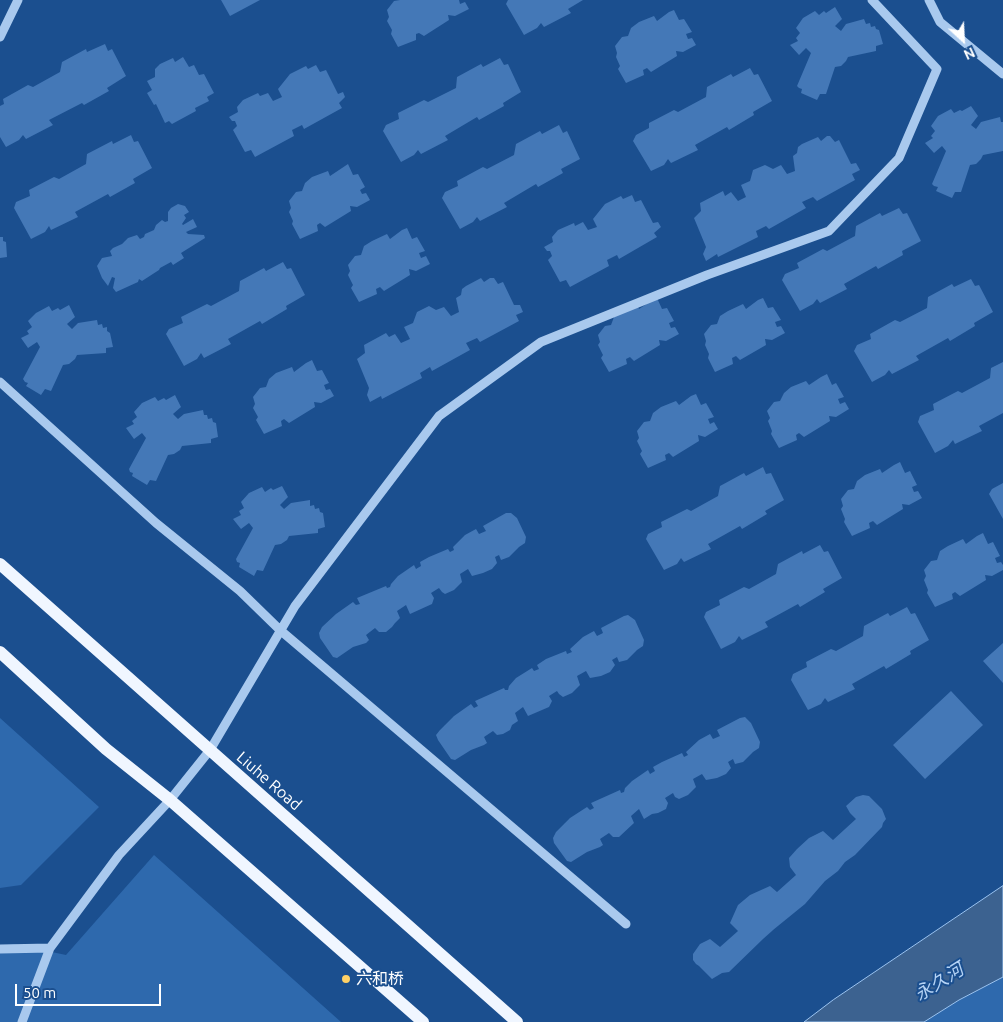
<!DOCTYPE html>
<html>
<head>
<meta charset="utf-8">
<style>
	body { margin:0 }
	#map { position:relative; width:1003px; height:1022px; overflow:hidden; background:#1b4f8f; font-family:Ubuntu,sans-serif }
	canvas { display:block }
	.north { position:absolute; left:938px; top:15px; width:50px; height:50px; -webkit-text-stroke:4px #1b4f8f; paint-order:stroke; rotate:155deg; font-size:14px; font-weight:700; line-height:20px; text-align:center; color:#fff }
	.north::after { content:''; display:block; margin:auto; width:18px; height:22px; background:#fff; clip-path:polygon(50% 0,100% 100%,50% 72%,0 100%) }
	.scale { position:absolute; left:15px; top:984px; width:146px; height:22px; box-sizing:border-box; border:2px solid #fff; border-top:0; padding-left:6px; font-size:15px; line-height:18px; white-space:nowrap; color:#fff; -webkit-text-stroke:4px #1b4f8f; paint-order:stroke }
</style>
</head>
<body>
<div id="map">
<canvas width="1003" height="1022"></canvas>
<div class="north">N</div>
<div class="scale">50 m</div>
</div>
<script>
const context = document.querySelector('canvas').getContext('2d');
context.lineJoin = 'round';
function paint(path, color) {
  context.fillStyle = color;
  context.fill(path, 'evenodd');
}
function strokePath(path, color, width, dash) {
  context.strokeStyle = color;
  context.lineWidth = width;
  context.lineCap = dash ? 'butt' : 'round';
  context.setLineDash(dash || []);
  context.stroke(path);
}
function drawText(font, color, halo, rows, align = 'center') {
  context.font = font + ' Ubuntu,"Noto Sans SC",sans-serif';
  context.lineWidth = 4;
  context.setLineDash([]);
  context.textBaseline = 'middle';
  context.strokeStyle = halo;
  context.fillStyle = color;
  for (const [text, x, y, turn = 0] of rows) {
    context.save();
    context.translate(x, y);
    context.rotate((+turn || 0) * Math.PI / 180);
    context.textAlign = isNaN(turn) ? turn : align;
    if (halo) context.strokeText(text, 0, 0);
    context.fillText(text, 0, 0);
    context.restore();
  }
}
paint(new Path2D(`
	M 0,718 L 99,807 L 21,885 L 0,888 Z
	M 154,855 L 341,1022 L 0,1022 L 0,946 L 14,944 L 66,955 Z
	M 1003,977 L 1003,1022 L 924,1022 L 959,1000 Z`), '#2e69ad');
const water = new Path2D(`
	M 1003,886 L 1003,977 L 959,1000 L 924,1022 L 804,1022 L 833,1000 Z`);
paint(water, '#3c6290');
strokePath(water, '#9cc4f0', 1);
paint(new Path2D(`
	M 221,0 L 260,0 L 230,16 Z
	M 400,0 L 459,0 L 460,4 L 465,2 L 469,9 L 455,16 L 448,15 L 449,20 L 424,36 L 419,33 L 416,34 L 416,40 L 398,47 L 391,34 L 392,30 L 387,21 L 389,17 L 387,10 L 394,1 Z
	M 508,0 L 583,0 L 568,9 L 571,13 L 544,27 L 541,23 L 537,28 L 524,35 L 506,4 Z
	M 835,7 L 842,19 L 835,26 L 841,31 L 846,24 L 864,19 L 866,24 L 870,23 L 871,27 L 875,26 L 876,29 L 879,30 L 883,44 L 876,46 L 876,51 L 848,57 L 846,61 L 841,66 L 835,67 L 826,94 L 820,94 L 817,100 L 801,93 L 802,89 L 799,88 L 797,86 L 811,53 L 806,48 L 799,55 L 790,45 L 798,41 L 796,38 L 800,33 L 796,28 L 803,18 L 815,11 L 819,15 L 824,11 L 826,13 Z
	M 674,10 L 679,20 L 684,19 L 692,32 L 686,34 L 688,39 L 692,38 L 696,45 L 683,52 L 676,51 L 677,56 L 651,72 L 647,68 L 643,70 L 644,75 L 626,83 L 618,69 L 620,66 L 616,57 L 617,53 L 615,46 L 622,37 L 628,36 L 631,28 L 639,22 L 654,16 L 657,21 L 669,12 Z
	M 105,44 L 108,51 L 112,49 L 126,76 L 107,88 L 109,91 L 84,105 L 82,103 L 49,120 L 53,125 L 26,139 L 23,135 L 19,140 L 6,147 L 0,137 L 0,106 L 4,104 L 3,99 L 28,85 L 33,87 L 60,72 L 62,62 L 86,49 L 87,52 Z
	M 183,57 L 189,67 L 194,65 L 199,75 L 204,74 L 214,93 L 207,97 L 209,101 L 195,108 L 196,111 L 172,124 L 169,121 L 165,123 L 156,104 L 154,105 L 147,93 L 152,90 L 147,81 L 155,77 L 155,69 L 160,64 L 173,58 L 175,62 Z
	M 500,58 L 504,65 L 508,64 L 521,92 L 503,103 L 504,106 L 479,120 L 477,117 L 445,136 L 448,140 L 421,154 L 418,150 L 414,155 L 401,162 L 383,131 L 386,125 L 399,119 L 398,113 L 424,100 L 428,102 L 456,88 L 457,77 L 481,64 L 483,67 Z
	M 316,65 L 320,72 L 326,70 L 338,94 L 343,92 L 345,97 L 339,103 L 342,108 L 304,129 L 302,125 L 292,130 L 294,136 L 255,157 L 251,150 L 245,152 L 233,130 L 237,126 L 235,121 L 232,121 L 229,117 L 238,112 L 237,107 L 243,100 L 258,93 L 260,96 L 268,93 L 273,101 L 282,97 L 278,89 L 290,74 L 306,66 L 308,69 Z
	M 750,68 L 754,75 L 758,74 L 772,101 L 753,112 L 754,115 L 729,130 L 727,127 L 695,145 L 698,150 L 671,163 L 668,159 L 664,165 L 651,171 L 633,141 L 636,135 L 649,128 L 649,123 L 674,110 L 678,112 L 706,97 L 707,87 L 731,74 L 733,77 Z
	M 971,106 L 978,116 L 971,125 L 976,129 L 981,122 L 1000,117 L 1001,122 L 1003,122 L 1003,151 L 983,155 L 981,159 L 976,164 L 970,165 L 961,192 L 955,192 L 952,198 L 936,191 L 938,187 L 934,186 L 932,184 L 946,151 L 942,146 L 934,153 L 925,143 L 933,138 L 931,136 L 935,131 L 931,126 L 938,116 L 951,109 L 954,113 L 960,110 L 962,111 Z
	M 559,125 L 563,133 L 567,131 L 580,159 L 561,169 L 563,173 L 538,187 L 536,184 L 504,203 L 507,207 L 480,221 L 477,217 L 473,222 L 460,229 L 442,198 L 445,192 L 458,186 L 457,181 L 483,167 L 487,169 L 514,155 L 516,144 L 540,131 L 542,134 Z
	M 131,135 L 134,142 L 138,141 L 152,168 L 133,179 L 135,183 L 110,197 L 108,194 L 75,212 L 78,217 L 51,230 L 49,226 L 45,232 L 31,239 L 14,208 L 16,202 L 30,196 L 29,190 L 54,177 L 59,179 L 86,164 L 87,154 L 112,141 L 113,144 Z
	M 827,136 L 830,136 L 835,142 L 839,140 L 851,164 L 856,163 L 860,170 L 852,174 L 855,180 L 817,201 L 813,197 L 802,202 L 806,208 L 769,229 L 766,226 L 756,231 L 758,237 L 718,257 L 717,254 L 706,261 L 703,254 L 706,247 L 694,218 L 701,211 L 700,203 L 723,191 L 725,196 L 731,192 L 738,201 L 746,197 L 741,185 L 750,181 L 753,170 L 765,165 L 773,169 L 781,165 L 787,174 L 795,171 L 793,156 L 797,153 L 798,147 L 802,144 L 818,137 L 821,141 Z
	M 348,164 L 353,175 L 358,174 L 365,187 L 360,190 L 362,194 L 366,193 L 370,200 L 357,207 L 350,206 L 351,211 L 325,227 L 320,223 L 317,225 L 318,231 L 300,239 L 292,224 L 293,221 L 289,212 L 291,208 L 289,201 L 296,192 L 302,191 L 305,183 L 312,177 L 328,171 L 330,176 Z
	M 632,195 L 635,202 L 641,200 L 653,223 L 658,222 L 661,227 L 654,233 L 657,237 L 619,259 L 617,255 L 607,260 L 609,266 L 570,287 L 566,280 L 560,282 L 548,260 L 552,256 L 550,251 L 547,251 L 544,247 L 553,242 L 552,237 L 558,230 L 574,223 L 575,226 L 583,222 L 588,230 L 597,227 L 593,219 L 605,204 L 621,196 L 623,199 Z
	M 178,204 L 185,206 L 189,212 L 184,215 L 186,218 L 182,224 L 183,225 L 193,219 L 197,227 L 186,232 L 188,234 L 204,235 L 205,238 L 181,253 L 184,258 L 173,265 L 171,262 L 160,268 L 159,270 L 142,281 L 139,279 L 138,282 L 116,292 L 113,288 L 115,278 L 112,277 L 108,286 L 102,278 L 97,266 L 102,258 L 112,256 L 110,251 L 113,248 L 122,244 L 128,238 L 137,235 L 140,239 L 144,237 L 145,234 L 154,230 L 156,225 L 162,220 L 165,222 L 168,221 L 168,212 L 171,208 Z
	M 899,208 L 903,214 L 907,213 L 921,241 L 902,251 L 903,255 L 878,269 L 876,266 L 844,284 L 847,289 L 820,303 L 817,299 L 813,304 L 800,311 L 782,280 L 785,274 L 799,268 L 797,263 L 823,249 L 827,251 L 855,236 L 856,226 L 880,213 L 882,216 Z
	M 407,228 L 412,239 L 417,237 L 425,251 L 419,253 L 421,258 L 426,256 L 430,264 L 416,271 L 409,269 L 410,275 L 384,291 L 380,287 L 376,289 L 377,294 L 359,302 L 351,288 L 353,285 L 348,275 L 350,271 L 348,265 L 355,256 L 361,255 L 364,246 L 372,241 L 387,234 L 390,239 L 402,230 Z
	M 0,237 L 3,237 L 3,241 L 6,242 L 7,257 L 0,258 Z
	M 283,262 L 287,269 L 291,268 L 305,295 L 286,306 L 287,309 L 262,324 L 260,321 L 228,339 L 231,344 L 204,358 L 201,353 L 197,359 L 184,366 L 166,334 L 169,329 L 183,323 L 181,317 L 207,304 L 211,306 L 239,291 L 240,281 L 264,268 L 266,271 Z
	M 481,278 L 484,282 L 490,278 L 494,278 L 498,284 L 503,282 L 514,305 L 520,305 L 523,312 L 516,315 L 519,321 L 480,342 L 477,338 L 466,343 L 470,350 L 432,371 L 430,367 L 420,373 L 422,378 L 382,399 L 381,396 L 370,402 L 367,395 L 369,388 L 357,359 L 365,353 L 364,345 L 386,333 L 389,337 L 395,334 L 401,343 L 410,339 L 404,327 L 413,323 L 417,312 L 429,306 L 436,310 L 444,307 L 451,316 L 459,312 L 456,298 L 461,295 L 462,289 L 466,286 Z
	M 971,279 L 975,286 L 979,285 L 993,312 L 974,323 L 975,326 L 950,341 L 948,338 L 916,356 L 919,360 L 892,374 L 889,370 L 885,375 L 872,382 L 854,351 L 857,345 L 871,339 L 870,334 L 895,320 L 900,322 L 927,308 L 928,297 L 952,284 L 954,287 Z
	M 657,298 L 662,309 L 667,308 L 674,321 L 669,323 L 671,328 L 675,327 L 679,334 L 666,341 L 659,340 L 660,345 L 634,361 L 630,357 L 626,359 L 627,364 L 609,372 L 601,358 L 603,355 L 598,345 L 600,342 L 598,335 L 605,326 L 611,325 L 614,317 L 637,304 L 639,309 L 651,301 Z
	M 763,298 L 768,308 L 773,307 L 781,320 L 775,322 L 777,327 L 781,326 L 785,333 L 772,340 L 765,339 L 766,345 L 740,360 L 736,356 L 732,358 L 733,364 L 715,372 L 708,358 L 709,354 L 705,345 L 706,341 L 704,334 L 711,325 L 717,324 L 720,316 L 728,311 L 743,304 L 746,309 L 758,300 Z
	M 69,305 L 75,317 L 67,324 L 72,329 L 78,323 L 97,320 L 98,325 L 102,324 L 103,328 L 107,327 L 107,331 L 110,333 L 113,347 L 106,348 L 106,353 L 77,355 L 75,359 L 69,364 L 63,365 L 51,391 L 45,389 L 41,395 L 26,386 L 28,383 L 25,382 L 23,379 L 40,347 L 37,342 L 28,348 L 21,338 L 29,334 L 27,331 L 32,327 L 28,321 L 36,313 L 49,306 L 52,311 L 58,308 L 60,310 Z
	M 312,360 L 317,371 L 322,370 L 329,383 L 324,385 L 326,390 L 330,389 L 334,396 L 321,403 L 314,402 L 315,407 L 289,423 L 284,419 L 281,421 L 282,426 L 264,434 L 256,420 L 258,417 L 253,408 L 255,404 L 253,397 L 260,388 L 266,387 L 269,379 L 276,373 L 292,367 L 294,372 L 306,363 Z
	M 1003,362 L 1003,413 L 979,426 L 982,431 L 955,444 L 953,440 L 948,446 L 935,453 L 918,422 L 920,416 L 934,410 L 933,404 L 958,391 L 962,393 L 990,378 L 991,368 Z
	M 827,374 L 832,385 L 836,383 L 844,397 L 838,399 L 840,404 L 845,402 L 849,409 L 836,417 L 829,416 L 830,421 L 804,437 L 799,433 L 796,435 L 797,440 L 779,448 L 771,434 L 772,431 L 768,421 L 770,418 L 767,411 L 774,402 L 780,401 L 784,393 L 791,387 L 806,381 L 809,385 L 821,377 Z
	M 696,394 L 701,405 L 706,403 L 714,417 L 708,419 L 710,424 L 714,422 L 718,429 L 705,437 L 698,435 L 699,441 L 673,457 L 669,453 L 665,455 L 666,460 L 648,468 L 640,454 L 642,451 L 637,441 L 639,438 L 637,431 L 644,422 L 650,421 L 653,413 L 661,407 L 676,401 L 679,405 L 691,396 Z
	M 175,395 L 181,407 L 173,414 L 178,419 L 184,414 L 203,410 L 204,415 L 207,415 L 208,419 L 212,418 L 213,422 L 216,423 L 218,437 L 211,439 L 211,443 L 182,446 L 180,450 L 174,454 L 168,455 L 156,481 L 150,480 L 147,485 L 132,476 L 133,473 L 130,472 L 129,469 L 146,438 L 142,433 L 134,439 L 126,428 L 134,424 L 132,421 L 137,417 L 134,412 L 142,403 L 155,397 L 158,401 L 164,398 L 166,400 Z
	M 900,462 L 905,473 L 910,471 L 917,485 L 912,487 L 914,492 L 918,491 L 922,498 L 909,505 L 902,504 L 903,509 L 877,525 L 873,521 L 869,523 L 870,528 L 852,536 L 844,522 L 845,519 L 841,509 L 843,506 L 841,499 L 848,490 L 854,489 L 857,481 L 865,475 L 880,469 L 882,473 L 894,465 Z
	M 763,467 L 766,474 L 771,473 L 784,500 L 765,511 L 767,514 L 742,529 L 740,526 L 708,544 L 711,549 L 684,562 L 681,558 L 677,564 L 664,570 L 646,539 L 648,534 L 662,527 L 661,522 L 687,509 L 691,511 L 718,496 L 720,486 L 744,473 L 746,476 Z
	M 1003,483 L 1003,519 L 989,494 L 992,489 Z
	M 282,486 L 288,497 L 280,505 L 284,509 L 291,503 L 310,500 L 310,506 L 314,505 L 315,509 L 319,508 L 320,512 L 323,513 L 325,527 L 318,529 L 318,533 L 289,536 L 287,540 L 281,544 L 275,545 L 263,571 L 257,570 L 254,576 L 239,567 L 240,563 L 237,562 L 236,559 L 253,528 L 249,523 L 241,529 L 233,519 L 241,515 L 239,511 L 244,508 L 241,502 L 249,493 L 262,487 L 265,492 L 271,488 L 273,490 Z
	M 506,513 L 511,513 L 517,518 L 526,537 L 525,543 L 519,547 L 509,557 L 501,560 L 499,555 L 495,557 L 497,563 L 492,569 L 483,573 L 472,576 L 468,569 L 460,574 L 462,582 L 454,590 L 445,594 L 442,592 L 439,588 L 431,593 L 434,598 L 432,604 L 410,614 L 406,605 L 397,611 L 400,618 L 395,623 L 392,627 L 386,632 L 379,632 L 375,628 L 366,635 L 369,640 L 366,643 L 353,647 L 337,658 L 333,657 L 320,638 L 319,633 L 322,627 L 336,614 L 353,602 L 356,605 L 360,604 L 357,598 L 386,586 L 387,588 L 390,587 L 391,584 L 398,576 L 414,565 L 416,569 L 421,566 L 420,562 L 429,557 L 448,549 L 450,552 L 454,550 L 453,547 L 465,535 L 476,529 L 479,534 L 486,531 L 483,526 Z
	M 983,533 L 988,544 L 993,542 L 1000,556 L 995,558 L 997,563 L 1001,562 L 1003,565 L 1003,570 L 992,576 L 985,575 L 986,580 L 960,596 L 955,592 L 952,594 L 953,599 L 935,607 L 927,593 L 928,590 L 924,580 L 926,576 L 924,570 L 931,561 L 937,560 L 940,551 L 948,546 L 963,539 L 966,544 L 977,536 Z
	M 820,545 L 824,552 L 828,551 L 842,578 L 823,589 L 825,592 L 800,607 L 798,604 L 765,622 L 768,627 L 742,640 L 739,636 L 735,642 L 721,649 L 704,617 L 706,612 L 720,605 L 719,600 L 744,587 L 749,589 L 776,574 L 778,564 L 802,551 L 803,554 Z
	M 907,607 L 911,614 L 915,613 L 929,640 L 910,651 L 911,654 L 886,669 L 884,666 L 852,684 L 855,689 L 828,702 L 825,698 L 821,704 L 808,710 L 791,680 L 793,674 L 807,667 L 806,662 L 831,649 L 836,651 L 863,636 L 864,626 L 888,613 L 890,616 Z
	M 628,615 L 635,620 L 644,640 L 643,646 L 637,650 L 627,660 L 619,662 L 617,657 L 612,660 L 615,665 L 610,672 L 601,676 L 590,678 L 586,671 L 577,676 L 580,685 L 572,693 L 563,697 L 559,694 L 557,691 L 549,696 L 552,701 L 549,707 L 528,716 L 523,707 L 515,713 L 518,721 L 512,725 L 510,730 L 503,734 L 497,735 L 493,731 L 484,737 L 487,743 L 484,745 L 471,750 L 455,760 L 451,759 L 438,740 L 436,735 L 440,730 L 454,716 L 471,704 L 474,708 L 478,706 L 475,701 L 504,688 L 505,690 L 508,690 L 509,686 L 516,678 L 532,668 L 534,671 L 539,669 L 537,665 L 546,659 L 566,651 L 567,654 L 572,652 L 570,649 L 583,637 L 594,631 L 597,636 L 603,633 L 601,628 L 624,616 Z
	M 1003,643 L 1003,683 L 983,661 Z
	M 951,691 L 983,725 L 925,779 L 893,745 Z
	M 745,717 L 751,723 L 760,742 L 759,748 L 753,752 L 743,762 L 735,764 L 733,759 L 728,762 L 731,768 L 726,774 L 717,778 L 706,780 L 702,774 L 693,779 L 696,787 L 688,795 L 679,799 L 675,797 L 673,793 L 665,798 L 668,803 L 666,809 L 658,813 L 652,814 L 644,819 L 639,809 L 631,816 L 634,823 L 619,837 L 613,837 L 609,833 L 600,839 L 603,845 L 600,847 L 587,852 L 571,862 L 567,861 L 554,843 L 553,838 L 556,832 L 570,818 L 587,807 L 590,810 L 594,808 L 591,803 L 620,790 L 621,793 L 624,792 L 625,788 L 632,781 L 648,770 L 650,774 L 655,771 L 653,767 L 662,762 L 682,753 L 684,757 L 688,755 L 686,752 L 699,740 L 710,734 L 713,739 L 720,736 L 717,730 L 740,718 Z
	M 863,795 L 869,796 L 882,809 L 886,819 L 883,823 L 882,827 L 855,855 L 845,862 L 838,871 L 825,881 L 805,904 L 773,930 L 772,931 L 763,939 L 729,972 L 722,973 L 712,979 L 699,966 L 696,964 L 693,960 L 693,954 L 700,944 L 710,939 L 720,947 L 738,931 L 730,923 L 738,905 L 750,895 L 770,886 L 777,892 L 796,875 L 790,867 L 789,858 L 797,849 L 809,838 L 823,831 L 833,840 L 856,819 L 850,813 L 846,806 L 856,797 Z`), '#4478b7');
strokePath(new Path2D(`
	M 929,0 L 940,22 L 1003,74
	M 0,37 L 18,0
	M 0,382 L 156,523 L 240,591 L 280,630 L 626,924
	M 0,949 L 50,948
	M 22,1022 L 50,948 L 119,855 L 170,800 L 210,750 L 295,606 L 439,416 L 541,342 L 707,275 L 829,231 L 899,158 L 937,69 L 872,0`), '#a9c9ee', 9);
strokePath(new Path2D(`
	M 0,564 L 517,1022
	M 0,652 L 106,749 L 170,800 L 423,1022`), '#f0f6ff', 12);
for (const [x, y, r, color] of [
	[346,979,5,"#ffd166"]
]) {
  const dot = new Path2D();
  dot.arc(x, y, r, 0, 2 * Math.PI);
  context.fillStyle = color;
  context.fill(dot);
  strokePath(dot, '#1b4f8f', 2);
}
drawText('16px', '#fff', '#1b4f8f', [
	["Liuhe Road",269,781,41]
]);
drawText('16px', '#fff', '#1b4f8f', [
	["六和桥",356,979]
], 'left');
drawText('italic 18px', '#b5d3f5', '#1b4f8f', [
	["永久河",939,982,-32]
]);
</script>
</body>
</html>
